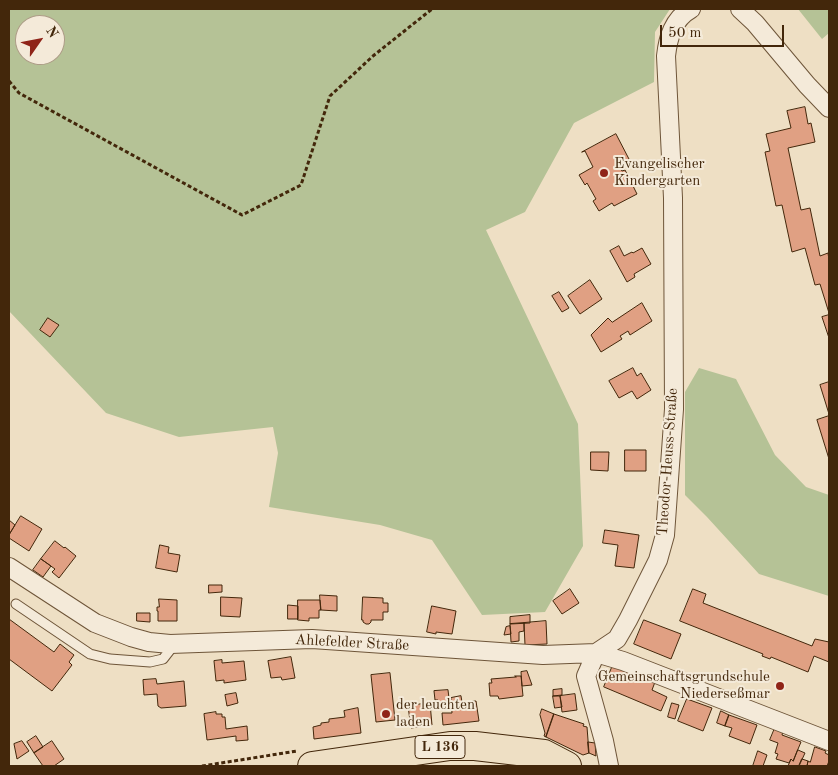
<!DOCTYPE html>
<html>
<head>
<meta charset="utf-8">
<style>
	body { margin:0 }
	#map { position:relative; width:838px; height:775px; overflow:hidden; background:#eedfc4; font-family:"Old Standard TT",serif }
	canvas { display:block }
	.frame { position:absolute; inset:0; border:10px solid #43270b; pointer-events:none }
	.north { position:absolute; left:15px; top:15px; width:50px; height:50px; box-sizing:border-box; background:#f4ead9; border:1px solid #ad9c87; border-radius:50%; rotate:57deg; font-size:14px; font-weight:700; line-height:20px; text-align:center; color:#43270b }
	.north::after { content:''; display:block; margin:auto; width:18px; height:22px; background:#8f2418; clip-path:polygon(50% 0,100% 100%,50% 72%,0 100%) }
	.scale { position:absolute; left:660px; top:25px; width:124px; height:22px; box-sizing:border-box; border:2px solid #43270b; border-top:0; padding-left:6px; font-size:15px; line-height:18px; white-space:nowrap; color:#43270b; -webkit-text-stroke:4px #f4ead9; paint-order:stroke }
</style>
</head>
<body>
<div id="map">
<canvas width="838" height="775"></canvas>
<div class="frame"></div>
<div class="north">N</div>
<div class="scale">50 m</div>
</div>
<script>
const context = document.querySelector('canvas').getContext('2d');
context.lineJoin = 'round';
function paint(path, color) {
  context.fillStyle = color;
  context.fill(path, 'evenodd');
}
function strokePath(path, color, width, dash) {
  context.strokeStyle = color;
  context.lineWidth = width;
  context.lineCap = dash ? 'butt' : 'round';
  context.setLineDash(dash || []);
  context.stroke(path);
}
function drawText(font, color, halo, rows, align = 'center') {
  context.font = font + ' "Old Standard TT",serif';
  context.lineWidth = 4;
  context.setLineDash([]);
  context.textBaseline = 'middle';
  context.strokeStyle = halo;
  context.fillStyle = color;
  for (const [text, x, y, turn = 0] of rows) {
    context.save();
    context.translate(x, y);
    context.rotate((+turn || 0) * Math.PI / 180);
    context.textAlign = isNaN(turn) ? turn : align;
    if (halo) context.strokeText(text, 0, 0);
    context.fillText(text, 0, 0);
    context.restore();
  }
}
paint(new Path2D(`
	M 9,9 L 670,9 L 655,32 L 654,82 L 574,123 L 525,212 L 486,230 L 578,424 L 583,546 L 545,612 L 482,615 L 432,540 L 380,525 L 269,507 L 278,453 L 273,427 L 179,437 L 106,413 L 9,311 ZM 25,25 L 55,25 L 55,55 L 25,55 Z
	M 798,9 L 829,9 L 829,33 L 822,39 Z
	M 699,368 L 736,379 L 775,455 L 806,487 L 829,495 L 829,596 L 759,574 L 707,517 L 685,495 L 685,392 Z`), '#b5c296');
const building = new Path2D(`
	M 805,107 L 808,124 L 811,123 L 815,142 L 788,148 L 801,210 L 810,208 L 820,256 L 828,253 L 829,260 L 829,313 L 820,284 L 815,285 L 805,248 L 792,252 L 782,205 L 776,206 L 765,152 L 770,151 L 766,134 L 791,128 L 787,111 Z
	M 616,134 L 630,161 L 619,166 L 622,171 L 625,170 L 637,194 L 614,206 L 612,203 L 599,211 L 593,201 L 596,199 L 587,183 L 585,185 L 579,175 L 593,167 L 585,151 L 582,152 Z
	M 619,246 L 624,256 L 632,252 L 633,253 L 642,248 L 651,264 L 634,274 L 635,277 L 627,282 L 610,251 Z
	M 590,280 L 602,299 L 580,314 L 568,296 Z
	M 559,292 L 569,308 L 562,312 L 552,296 Z
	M 642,303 L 652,321 L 630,335 L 628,331 L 620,336 L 622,339 L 601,352 L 591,335 L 608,318 L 612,322 Z
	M 829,315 L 829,338 L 822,317 Z
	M 48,318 L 59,325 L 50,337 L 40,330 Z
	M 633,368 L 637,376 L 641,373 L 651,390 L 637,399 L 632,391 L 619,398 L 609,381 Z
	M 829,382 L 829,414 L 820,385 Z
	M 829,416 L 829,459 L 817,420 Z
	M 625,450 L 646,450 L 646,471 L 625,471 Z
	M 591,452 L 609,452 L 608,471 L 591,470 Z
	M 21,516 L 42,529 L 29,551 L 9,538 L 9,535 Z
	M 9,520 L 15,525 L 9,535 Z
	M 605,530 L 639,535 L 634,568 L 615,566 L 618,545 L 603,543 Z
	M 55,541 L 64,548 L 65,547 L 76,556 L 59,578 L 52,572 L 55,569 L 41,559 Z
	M 160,545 L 169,547 L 168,553 L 180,555 L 177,572 L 156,568 Z
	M 41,559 L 51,566 L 43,577 L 33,570 Z
	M 209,585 L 222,585 L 222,592 L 209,593 Z
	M 570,589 L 579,603 L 562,614 L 553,601 Z
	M 693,589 L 706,594 L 703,603 L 812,646 L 815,639 L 829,642 L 829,662 L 814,656 L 808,672 L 771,657 L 770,659 L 762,656 L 763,654 L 680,621 Z
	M 320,595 L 337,596 L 337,611 L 321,610 Z
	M 221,597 L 242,598 L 240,617 L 221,616 Z
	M 363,597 L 383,598 L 383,603 L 388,603 L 388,612 L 383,612 L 383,620 L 371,620 L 371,622 L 369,624 L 366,624 L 363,622 L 363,620 L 362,620 Z
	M 159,599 L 177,600 L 177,621 L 158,621 L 158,611 L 157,611 L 157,607 L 159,607 Z
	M 298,600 L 320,600 L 321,610 L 319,610 L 319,618 L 309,618 L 309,621 L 298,620 Z
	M 288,605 L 298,606 L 298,619 L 288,619 Z
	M 432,606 L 456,611 L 452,634 L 436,632 L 436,634 L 427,632 Z
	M 137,613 L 150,613 L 150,622 L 137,621 Z
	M 530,615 L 530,623 L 510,624 L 510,617 Z
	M 9,619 L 54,652 L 60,644 L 74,655 L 69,662 L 72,665 L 52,691 L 9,659 Z
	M 644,620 L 681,634 L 671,659 L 634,644 Z
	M 546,621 L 547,644 L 525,645 L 524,623 Z
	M 524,623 L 524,631 L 519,632 L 519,641 L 511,642 L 510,624 Z
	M 510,626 L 511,634 L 504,635 L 506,627 Z
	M 291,657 L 295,678 L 282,680 L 281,677 L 271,678 L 268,661 Z
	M 222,660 L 222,663 L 244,661 L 246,680 L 224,683 L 224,680 L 216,681 L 214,661 Z
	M 613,665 L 655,682 L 652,690 L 667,697 L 661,711 L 604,687 Z
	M 527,671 L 532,685 L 522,686 L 521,672 Z
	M 390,673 L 395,720 L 376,722 L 371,675 Z
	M 515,676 L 521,676 L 523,696 L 499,699 L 498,696 L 490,696 L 489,683 L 492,683 L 491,679 L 516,677 Z
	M 156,679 L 157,684 L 184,681 L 186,706 L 161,708 L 158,706 L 157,694 L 144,695 L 143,680 Z
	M 562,689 L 562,695 L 553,696 L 553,690 Z
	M 448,690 L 449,698 L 447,699 L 448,704 L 438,707 L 438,700 L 435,700 L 434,691 Z
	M 236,693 L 238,703 L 227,706 L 225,695 Z
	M 575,694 L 577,710 L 562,712 L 560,696 Z
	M 461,696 L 462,702 L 476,701 L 479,721 L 443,725 L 442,713 L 452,713 L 451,698 Z
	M 553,696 L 560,696 L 562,707 L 555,708 Z
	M 687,699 L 712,708 L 703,731 L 678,721 Z
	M 430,703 L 432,725 L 411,728 L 408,706 Z
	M 672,703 L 679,705 L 675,719 L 668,717 Z
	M 358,708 L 361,733 L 314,739 L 313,727 L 321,725 L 321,723 L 329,722 L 329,719 L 345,717 L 344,711 Z
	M 542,709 L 554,714 L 546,737 L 544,736 L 545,733 L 540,715 Z
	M 721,711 L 729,715 L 725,726 L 717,723 Z
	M 216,712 L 216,714 L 222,714 L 222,717 L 225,717 L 226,729 L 247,726 L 248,740 L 236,741 L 236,736 L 207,740 L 204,714 Z
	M 554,714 L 584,724 L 583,726 L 587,727 L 589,753 L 583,755 L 546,737 Z
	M 729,715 L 757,725 L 750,744 L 729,736 L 732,728 L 725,726 Z
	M 775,728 L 783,731 L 782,735 L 801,742 L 793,761 L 791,759 L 789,763 L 776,759 L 778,754 L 775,753 L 778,743 L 770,740 Z
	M 36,736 L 43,747 L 34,753 L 27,742 Z
	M 22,741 L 29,751 L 17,759 L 14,744 Z
	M 52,741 L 64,759 L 54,766 L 43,766 L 34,753 Z
	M 588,742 L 595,743 L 596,756 L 589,753 Z
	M 815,747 L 826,751 L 825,753 L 829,755 L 829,761 L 827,766 L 807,766 L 808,761 L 810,762 Z
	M 798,750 L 805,753 L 799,766 L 788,766 L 791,759 L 793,761 Z
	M 758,751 L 767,755 L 763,766 L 753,766 Z
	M 802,759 L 808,761 L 807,766 L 799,766 Z`);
paint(building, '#e0a083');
strokePath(building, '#43270b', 1);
const service = new Path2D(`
	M 16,604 L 90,654 L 110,659 L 150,662 L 163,659 L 170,650 L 170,644`);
const minor = new Path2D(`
	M 740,9 L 755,23 L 807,85 L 829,108
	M 9,567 L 95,623 L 131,637 L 149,642 L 170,644 L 312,639 L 543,655 L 596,653 L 623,661 L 829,741
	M 596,653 L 617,639 L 628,620 L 658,560 L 665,535 L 674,409 L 673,198 L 666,56 C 668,38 673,19 691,9
	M 596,653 L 586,676 L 604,741 L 609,766`);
const primary = new Path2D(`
	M 312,766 L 450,746 L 475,746 L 544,754 L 567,766`);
strokePath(service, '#6e5539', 11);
strokePath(minor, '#6e5539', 20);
strokePath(primary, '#43270b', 30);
strokePath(new Path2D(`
	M 9,81 L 19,93 L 242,215 L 301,185 L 330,96 L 373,56 L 432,9
	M 202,766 L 297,751`), '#43270b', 3, [4, 2.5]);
strokePath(service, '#f4ead9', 9);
strokePath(minor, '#f4ead9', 18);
strokePath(primary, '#eedfc4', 28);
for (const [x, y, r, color] of [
	[604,173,5,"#8f2418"],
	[780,686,5,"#8f2418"],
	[386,714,5,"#8f2418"]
]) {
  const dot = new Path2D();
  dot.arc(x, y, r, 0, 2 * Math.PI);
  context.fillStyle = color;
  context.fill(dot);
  strokePath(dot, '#f4ead9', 2);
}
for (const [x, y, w] of [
	[440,747,50]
]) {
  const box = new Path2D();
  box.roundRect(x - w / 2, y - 11.5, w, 23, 4);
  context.fillStyle = '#f4ead9';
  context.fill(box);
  strokePath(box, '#43270b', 1);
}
drawText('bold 14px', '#43270b', null, [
	["L 136",440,747]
]);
drawText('15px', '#43270b', '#f4ead9', [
	["Evangelischer",614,164],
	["Kindergarten",614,181],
	["Gemeinschaftsgrundschule",770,677,"right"],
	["Niederseßmar",770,694,"right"],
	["der leuchten",396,705],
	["laden",396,722]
], 'left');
drawText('15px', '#43270b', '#f4ead9', [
	["Theodor-Heuss-Straße",668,462,-86],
	["Ahlefelder Straße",352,643,3]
]);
</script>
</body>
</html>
